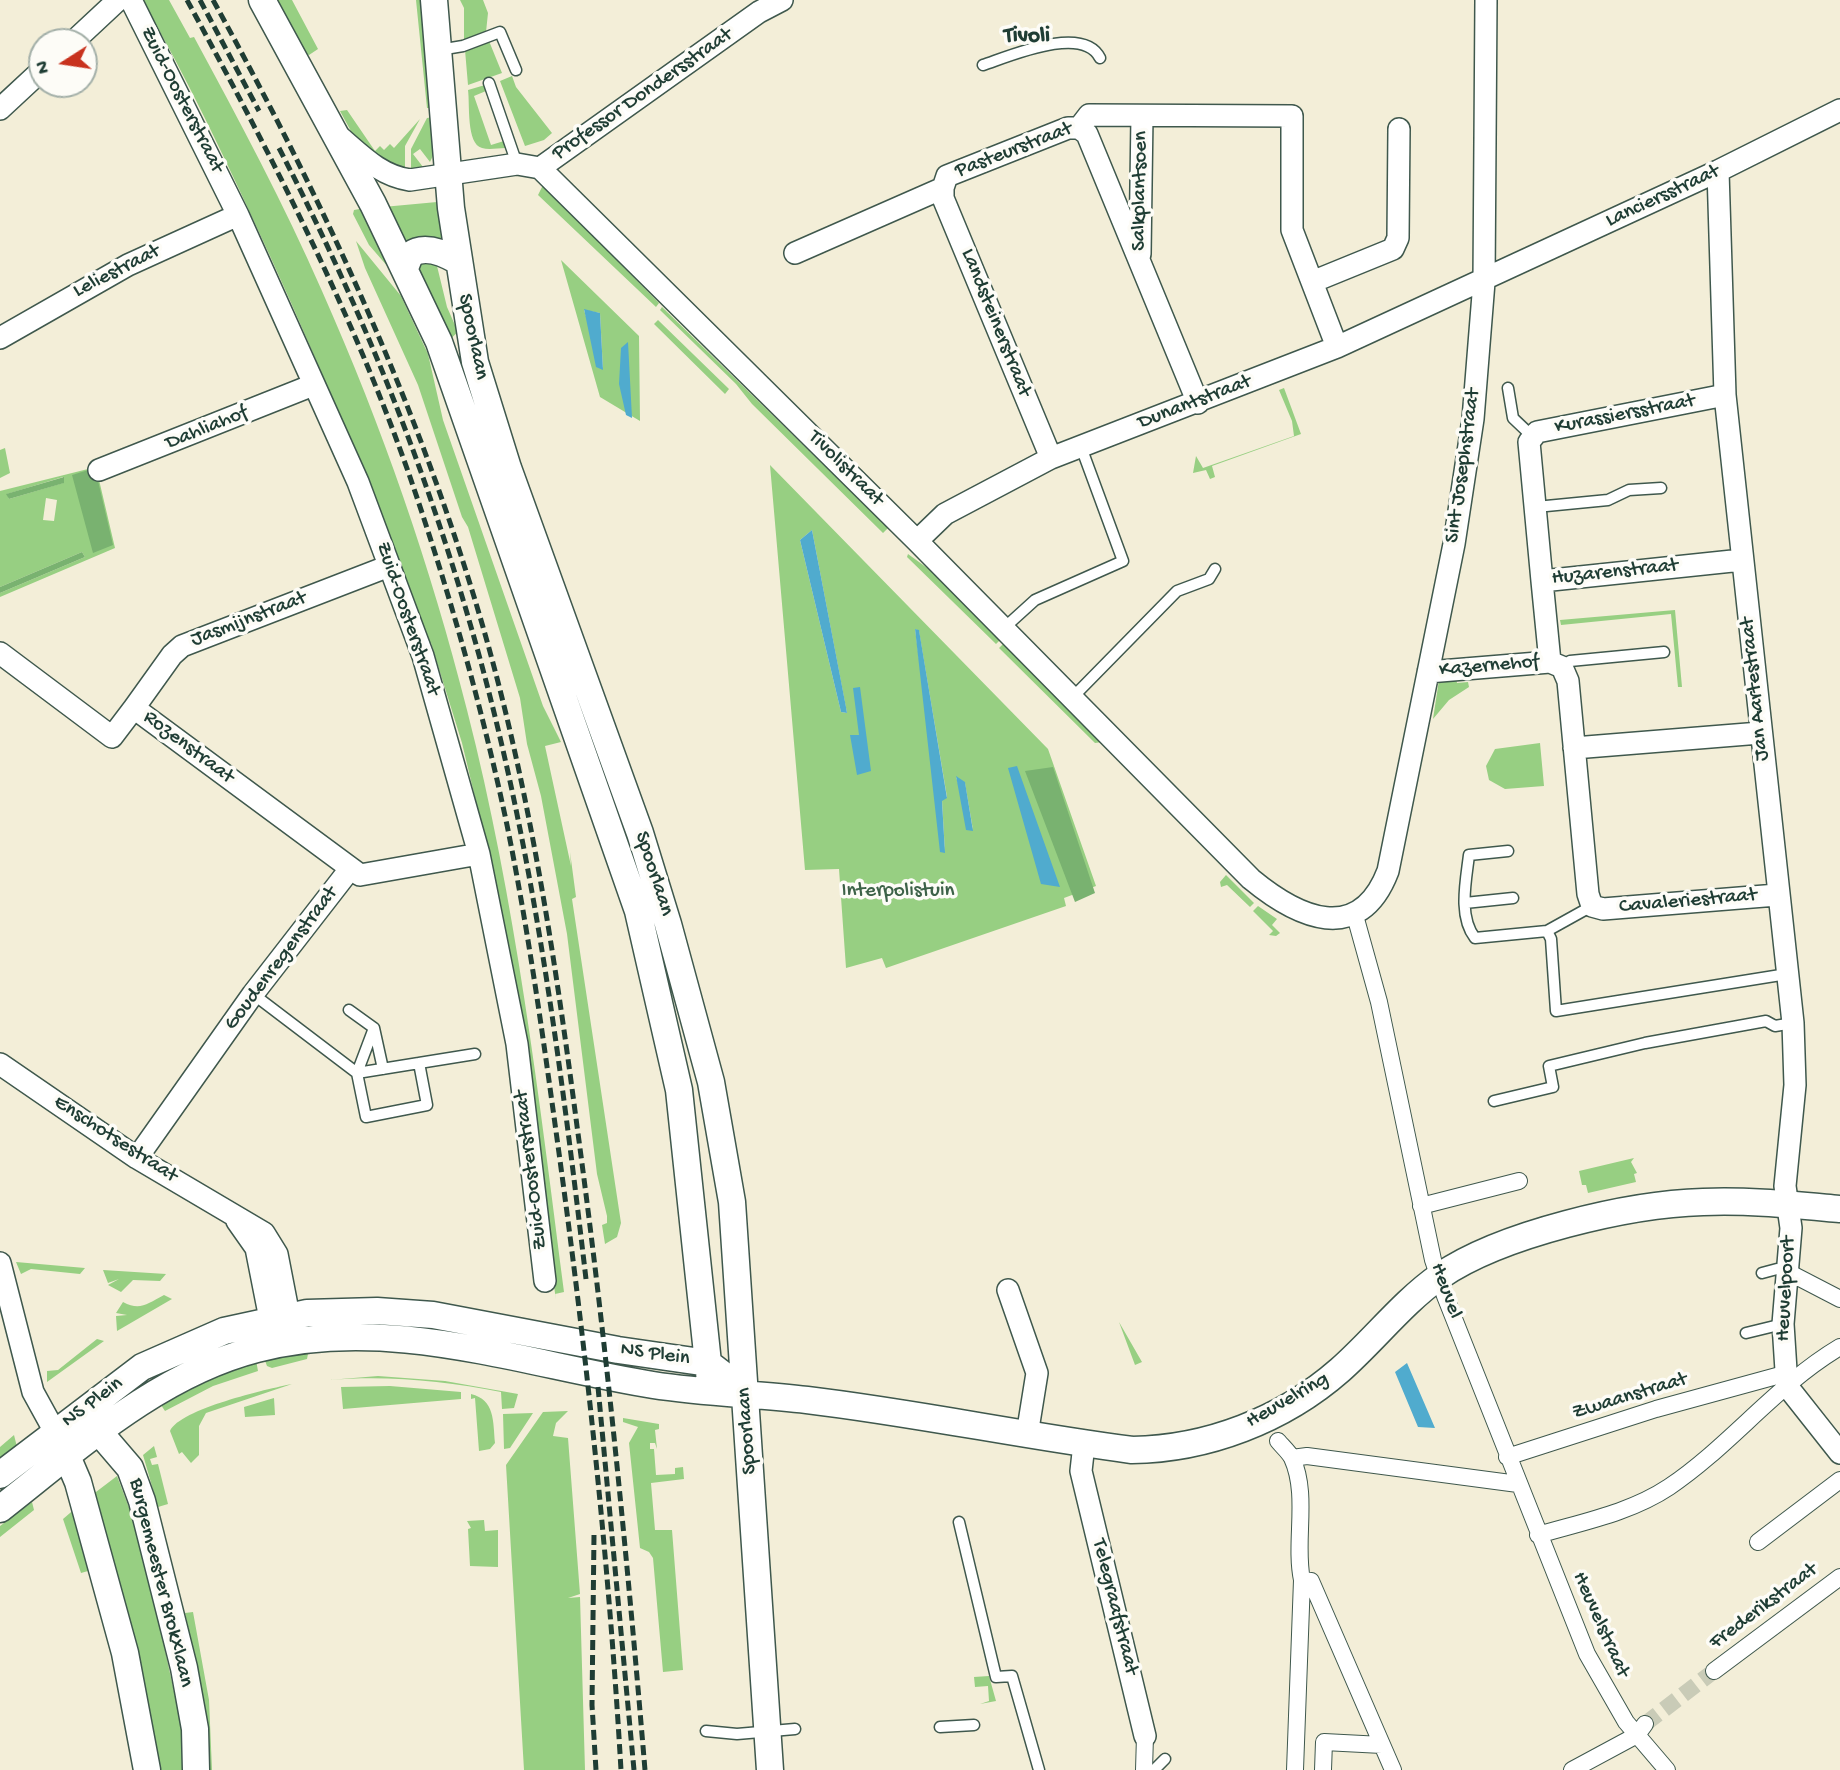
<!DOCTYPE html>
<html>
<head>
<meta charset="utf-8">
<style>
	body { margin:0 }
	#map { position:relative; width:1840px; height:1770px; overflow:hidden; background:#f3eed8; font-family:"Gochi Hand",sans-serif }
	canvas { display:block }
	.north { position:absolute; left:28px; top:28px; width:70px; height:70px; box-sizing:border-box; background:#fdfcf7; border:2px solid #a4b0a9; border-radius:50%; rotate:258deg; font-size:19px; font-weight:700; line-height:28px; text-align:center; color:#1f3d34 }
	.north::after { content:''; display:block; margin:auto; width:24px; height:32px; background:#c8321e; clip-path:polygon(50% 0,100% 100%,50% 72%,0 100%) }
</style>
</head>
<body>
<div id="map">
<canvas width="1840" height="1770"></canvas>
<div class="north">N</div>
</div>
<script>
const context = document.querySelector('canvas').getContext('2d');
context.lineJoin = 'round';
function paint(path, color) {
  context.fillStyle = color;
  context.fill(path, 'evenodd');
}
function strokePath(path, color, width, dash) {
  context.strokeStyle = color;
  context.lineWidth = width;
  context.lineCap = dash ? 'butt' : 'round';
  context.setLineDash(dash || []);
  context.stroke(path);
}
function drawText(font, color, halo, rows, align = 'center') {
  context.font = font + ' "Gochi Hand",sans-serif';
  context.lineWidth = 7;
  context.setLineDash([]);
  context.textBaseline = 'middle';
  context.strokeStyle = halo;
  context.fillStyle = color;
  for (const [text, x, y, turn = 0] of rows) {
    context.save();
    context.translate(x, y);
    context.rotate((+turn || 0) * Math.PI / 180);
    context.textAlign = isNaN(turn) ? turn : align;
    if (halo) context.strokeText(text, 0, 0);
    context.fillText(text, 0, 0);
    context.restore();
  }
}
paint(new Path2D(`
	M 142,0 L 169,0 L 190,38 L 194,37 C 239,120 284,204 322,291 C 382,426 431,567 467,710 C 516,901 539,1097 564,1292 L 555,1294 L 556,1300 L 500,902 L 462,743 L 431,643 L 423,645 C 380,511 328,383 270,256 C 230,169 190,83 142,0 Z
	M 273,0 L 292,0 L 318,49 L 309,55 L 298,51 Z
	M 416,0 L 424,0 L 432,108 L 427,108 Z
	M 460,0 L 483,0 L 488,13 L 486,32 L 464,40 L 464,8 Z
	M 489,41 L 502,73 L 468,85 L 465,50 Z
	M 512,76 L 516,87 L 552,133 L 544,140 L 525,146 L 500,81 Z
	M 485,85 L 486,91 L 474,96 L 491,145 L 504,141 L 505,148 C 498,148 489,150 482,148 C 466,144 470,104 468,90 Z
	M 347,110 L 375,151 L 380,146 L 384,150 L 390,144 L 394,148 L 420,119 L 405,146 L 405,171 L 359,146 L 340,111 Z
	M 433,117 C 434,133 438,149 430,162 L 420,149 L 413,154 L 423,167 L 411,171 L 411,149 L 427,118 Z
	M 543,185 L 659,303 L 656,307 L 538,195 Z
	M 437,202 L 442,243 L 410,249 L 383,207 Z
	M 365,208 L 395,275 L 369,245 L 353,214 L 354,210 Z
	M 356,241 L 401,296 L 428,354 L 443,420 L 543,706 L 561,742 L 545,746 L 571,866 L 570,852 L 576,897 L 572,899 L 621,1223 L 617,1237 L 605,1244 L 602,1225 L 607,1223 L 607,1216 L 597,1174 L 567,934 L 541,796 L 527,744 L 520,698 L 468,527 L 462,517 L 418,385 L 365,268 Z
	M 419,259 L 435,262 L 437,266 L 447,307 L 458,332 L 448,341 L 416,264 Z
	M 561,260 L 639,336 L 640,421 L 600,397 ZM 584,310 L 600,313 L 603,370 Z
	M 662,307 L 888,528 L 883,533 L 752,404 L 736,384 L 660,310 Z
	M 658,320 L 729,389 L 725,394 L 654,324 Z
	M 1284,388 L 1301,434 L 1212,466 L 1215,477 L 1210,479 L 1206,470 L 1193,473 L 1196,456 L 1203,468 L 1294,436 L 1292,421 L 1279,390 Z
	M 5,448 L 10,473 L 0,478 L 0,450 Z
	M 770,465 L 1048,749 L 1096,886 L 1064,898 L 1066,906 L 886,968 L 882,958 L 846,968 L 839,869 L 805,870 ZM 812,530 L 847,713 L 841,712 L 800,540 ZM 915,629 L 919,631 L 947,797 L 942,800 L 945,853 ZM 956,777 L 965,783 L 973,830 Z
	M 96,467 L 115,548 L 0,597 L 0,593 L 85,557 L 82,552 L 0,587 L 0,491 ZM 63,477 L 63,483 L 9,499 L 7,494 ZM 46,498 L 57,500 L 54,521 L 43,520 Z
	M 908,554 L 930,570 L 1001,639 L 996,644 L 907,557 Z
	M 1675,610 L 1682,687 L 1678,687 L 1671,614 L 1561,625 L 1560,620 Z
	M 1004,643 L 1103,742 L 1095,743 L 999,648 Z
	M 1456,678 L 1457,683 L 1468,682 L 1469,687 L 1449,700 L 1433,719 L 1439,680 Z
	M 1540,743 L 1544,786 L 1505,789 L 1489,780 L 1486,766 L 1495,749 Z
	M 1226,875 L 1254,903 L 1250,907 L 1227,885 L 1221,887 L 1220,882 Z
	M 1258,906 L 1277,919 L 1272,925 L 1280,933 L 1276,936 L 1269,935 L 1273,931 L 1253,911 Z
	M 1634,1158 L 1631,1162 L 1637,1173 L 1634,1174 L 1636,1182 L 1588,1193 L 1586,1185 L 1582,1185 L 1579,1171 Z
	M 16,1262 L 85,1268 L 80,1274 L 31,1269 L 21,1274 Z
	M 103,1270 L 166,1274 L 160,1281 L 133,1280 L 121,1292 L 108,1285 L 119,1279 L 108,1283 Z
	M 164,1295 L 172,1299 L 117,1331 L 116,1316 L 127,1315 L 116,1313 L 123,1302 C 140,1311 147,1304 164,1295 Z
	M 1119,1322 L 1142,1362 L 1135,1365 Z
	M 97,1339 L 104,1341 L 47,1382 L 47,1371 L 58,1370 Z
	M 309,1349 L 307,1359 L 272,1368 L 267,1366 L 264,1358 Z
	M 256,1360 L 258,1371 L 213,1386 L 165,1411 L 159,1402 L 185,1388 Z
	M 378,1376 L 445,1381 L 518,1394 L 514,1408 L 502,1409 L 501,1392 C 444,1381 388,1375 329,1380 Z
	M 292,1384 L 206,1413 L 199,1426 L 199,1455 L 191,1463 L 182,1452 L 179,1454 L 170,1431 C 180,1409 267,1389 292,1384 Z
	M 390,1386 L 461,1392 L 461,1399 L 343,1409 L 341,1387 Z
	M 471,1394 C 495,1400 493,1421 495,1443 L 490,1449 L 479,1451 L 475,1398 L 471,1399 Z
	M 274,1398 L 275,1415 L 245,1417 L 244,1407 Z
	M 568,1411 L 556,1423 L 553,1436 L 568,1438 L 580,1594 L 568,1598 L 580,1597 L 585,1770 L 524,1770 L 506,1465 L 543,1412 Z
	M 533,1413 L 510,1448 L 504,1449 L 503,1414 Z
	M 623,1418 L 659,1424 L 659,1429 L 655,1430 L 657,1449 L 655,1443 L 650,1443 L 650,1449 L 654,1449 L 656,1475 L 675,1474 L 675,1468 L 683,1467 L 684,1479 L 651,1483 L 655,1530 L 672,1530 L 683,1670 L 663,1672 L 653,1558 L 649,1552 L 640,1548 L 629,1443 L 638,1427 L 623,1422 Z
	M 14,1435 L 18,1451 L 0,1466 L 0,1447 Z
	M 154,1446 L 157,1457 L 150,1459 L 152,1465 L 158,1464 L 168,1504 L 158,1507 L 143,1455 Z
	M 117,1476 L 136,1526 L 150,1581 L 191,1770 L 155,1770 L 92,1495 Z
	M 32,1502 L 34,1510 L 0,1537 L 0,1526 Z
	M 77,1507 L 93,1559 L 86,1561 L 88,1571 L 81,1573 L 63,1519 Z
	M 484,1520 L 485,1531 L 498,1530 L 498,1567 L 470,1566 L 468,1529 L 471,1528 L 467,1521 Z
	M 193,1612 L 209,1700 L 212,1770 L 201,1770 L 199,1676 L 185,1613 Z
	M 989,1676 L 996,1701 L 980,1704 L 989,1701 L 988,1686 L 975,1687 L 974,1677 Z`), '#97cf82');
paint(new Path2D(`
	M 95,468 L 113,545 L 93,553 L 72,475 Z
	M 64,477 L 64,483 L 9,499 L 6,494 Z
	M 82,552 L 85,557 L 0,593 L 0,587 Z
	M 1053,767 L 1095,893 L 1075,902 L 1025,771 Z`), '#79b270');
paint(new Path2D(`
	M 584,309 L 600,313 L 603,370 L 596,367 Z
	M 628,342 L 632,418 L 626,415 L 619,384 L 621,348 Z
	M 812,530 L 846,707 L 847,713 L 841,712 L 800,540 Z
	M 915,629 L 919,630 L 947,798 L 942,801 L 945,853 L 940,852 Z
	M 860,687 L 871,771 L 857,775 L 850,735 L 859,735 L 853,688 Z
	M 1017,766 L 1060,887 L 1041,884 L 1008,768 Z
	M 956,776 L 965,782 L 973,831 L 966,830 Z
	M 1407,1363 L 1435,1428 L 1418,1427 L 1395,1372 Z`), '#50abce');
strokePath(new Path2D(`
	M 1645,1724 L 1714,1671`), '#c9cbb7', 16, [16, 8]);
const service = new Path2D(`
	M 439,50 L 463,46 L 500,32 L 516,70
	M 983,65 C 1010,56 1083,24 1100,58
	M 489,83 L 517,164
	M 1508,388 L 1513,418 L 1533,437
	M 1536,507 L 1608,500 L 1629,490 L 1661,488
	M 1003,629 L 1035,600 L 1123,561 L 1081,447
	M 1562,667 L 1570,661 L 1664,652
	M 1072,698 L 1177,591 L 1209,579 L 1215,569
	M 1508,851 L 1469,855 C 1466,881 1458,916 1475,938 L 1547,931 L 1592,906
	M 1465,903 L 1513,898
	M 1547,931 L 1551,939 L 1556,1011 L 1787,974
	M 253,994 L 357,1073 L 366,1117 L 427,1105 L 419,1063 L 475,1054
	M 349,1010 L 374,1028 L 383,1069
	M 374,1028 L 357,1073 L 419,1063
	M 1494,1101 L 1553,1087 L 1549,1066 L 1645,1043 L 1766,1021 L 1775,1026 L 1793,1023
	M 1762,1273 L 1777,1269 L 1788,1272
	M 1746,1333 L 1783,1324
	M 959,1522 L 996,1677 L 1012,1676 L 1039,1770
	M 940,1727 L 974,1725
	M 706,1731 L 737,1734 L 795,1729
	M 1154,1770 L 1165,1759`);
const pedestrian = new Path2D(`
	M 1354,912 L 1379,1002 L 1433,1260 L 1445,1296 L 1587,1654 L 1626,1722 L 1667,1770
	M 1421,1206 L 1519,1181
	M 1788,1272 L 1840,1299
	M 1278,1441 C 1282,1446 1289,1452 1292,1458 C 1309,1495 1294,1542 1302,1580 L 1311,1581 L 1393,1770
	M 1507,1457 L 1656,1409 L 1784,1374
	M 1292,1458 L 1307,1456 L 1518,1484
	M 1538,1535 C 1582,1522 1630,1513 1669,1487 C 1730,1446 1776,1385 1840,1347
	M 1758,1542 L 1840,1480
	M 1714,1671 L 1840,1577
	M 1144,1770 L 1145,1736
	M 1295,1770 L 1302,1580
	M 1323,1770 L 1324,1742 L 1382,1745
	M 1572,1770 L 1637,1735 L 1645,1724`);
const minor = new Path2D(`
	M 131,0 L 238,215 L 358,482 L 423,656 L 479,854 L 517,1044 L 545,1281
	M 73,42 L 118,0
	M 0,109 L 42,70
	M 1079,128 L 1087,134 L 1198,403
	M 341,138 C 362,156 381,176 410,180 L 517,164 L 540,168 L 917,541 L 1251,879 C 1297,917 1359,947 1388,871 L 1454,544 L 1473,419 L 1484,282 L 1486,0
	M 540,168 L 759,12 L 782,0
	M 1718,171 L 1725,395 L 1793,1023 L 1795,1085 L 1785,1186 L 1791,1228 L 1783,1324 L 1787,1386 L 1840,1453
	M 943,188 L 943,198 L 1051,458
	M 795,253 L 943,188 L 947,176 L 1068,128 L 1079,128 L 1089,115 L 1292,116 L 1292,230 L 1337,347
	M 1140,254 L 1142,116
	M 1312,282 L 1393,249 L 1398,238 L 1399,129
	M 0,338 L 128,265 L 238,215
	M 1725,395 L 1537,432 L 1529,442 L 1542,581 L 1742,560
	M 99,470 L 313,385
	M 917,541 L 945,514 L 1051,458 L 1337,347 L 1718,171 L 1840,110
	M 1542,581 L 1550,662
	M 0,653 L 112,737 L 134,708 L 360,875 L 479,854
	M 1428,672 L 1550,662 L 1562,667 L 1568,681 L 1588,894 L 1592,906 L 1603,909 L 1777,895
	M 134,708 L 172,655 L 182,646 L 389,566
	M 1574,748 L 1760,733
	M 0,1064 L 137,1158 L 264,1233 L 277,1254 L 289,1316
	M 137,1158 L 253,994 L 350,869
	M 237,1221 L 256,1248 L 270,1319
	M 0,1263 L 33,1392 L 55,1432
	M 1008,1290 L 1037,1373 L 1027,1435
	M 1084,1444 L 1081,1471 L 1145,1736`);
const tertiary = new Path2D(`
	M 262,0 L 373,204 L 439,342 L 638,911 L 679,1090 L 711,1391
	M 434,0 L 451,208 L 475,362 L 508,468 L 640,833 L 668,924 L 711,1082 L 732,1202 L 770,1770
	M 405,268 L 410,255 C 424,244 444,253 458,261
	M 88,1419 L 130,1468 L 142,1501 L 184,1668 L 195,1729 L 196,1770
	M 61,1442 L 78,1482 L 125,1653 L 147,1770
	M 0,1475 L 142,1367 L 224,1331 L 307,1313 L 377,1311 L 433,1315 L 618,1350 L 708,1363 L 721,1373
	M 0,1509 C 78,1448 159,1374 257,1349 C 389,1314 523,1364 653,1385 C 704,1393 756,1394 807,1400 C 916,1413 1024,1436 1132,1450 C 1207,1449 1283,1420 1340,1370 C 1374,1340 1403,1302 1440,1276 C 1501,1234 1629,1204 1703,1202 C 1748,1200 1795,1205 1840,1209`);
strokePath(service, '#3f584d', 13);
strokePath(pedestrian, '#3f584d', 18);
strokePath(minor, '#3f584d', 24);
strokePath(tertiary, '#3f584d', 29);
strokePath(service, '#fff', 10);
strokePath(pedestrian, '#fff', 16);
strokePath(minor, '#fff', 21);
strokePath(tertiary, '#fff', 26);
strokePath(new Path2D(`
	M 187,0 C 271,155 352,311 410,477 C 449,591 482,707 507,825 C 529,933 544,1044 559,1153 C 587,1358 609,1564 621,1770
	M 200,0 L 259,111
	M 213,0 C 323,200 419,406 483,627 C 530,790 555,958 577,1126 C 606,1340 627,1555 645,1770
	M 279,148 C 357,299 422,457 469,620 C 532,834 560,1058 586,1279
	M 598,1387 L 634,1770
	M 594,1535 L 592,1705 L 596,1770`), '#1f3d34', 5, [10, 5]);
drawText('21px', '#1f3d34', '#fdfcf7', [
	["Professor Dondersstraat",643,95,-35],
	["Zuid-Oosterstraat",181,100,63],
	["Pasteurstraat",1014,151,-21],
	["Salkplantsoen",1141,191,-89],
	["Lanciersstraat",1663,197,-25],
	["Leliestraat",117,272,-27],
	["Landsteinerstraat",995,323,68],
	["Spoorlaan",472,337,78],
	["Dunantstraat",1195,403,-21],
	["Kurassiersstraat",1625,415,-11],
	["Dahliahof",207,429,-22],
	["Sint Josephstraat",1464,466,-82],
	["Tivolistraat",845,469,45],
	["Huzarenstraat",1615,573,-6],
	["Zuid-Oosterstraat",407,619,71],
	["Jasmijnstraat",249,620,-21],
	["Kazernehof",1489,667,-5],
	["Jan Aartestraat",1756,689,-96],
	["Rozenstraat",188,748,37],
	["Spoorlaan",653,874,72],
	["Cavaleriestraat",1688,902,-5],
	["Goudenregenstraat",282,959,-53],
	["Enschotsestraat",115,1140,33],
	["Zuid-Oosterstraat",532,1170,-97],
	["Heuvelpoort",1787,1289,-87],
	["Heuvel",1445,1291,70],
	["NS Plein",655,1355,8],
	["Zwaanstraat",1630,1397,-17],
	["Heuvelring",1288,1401,-30],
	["NS Plein",93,1403,-37],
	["Spoorlaan",748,1431,-94],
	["Burgemeester Brokxlaan",160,1583,76],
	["Telegraafstraat",1114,1607,76],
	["Frederikstraat",1764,1607,-37],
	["Heuvelstraat",1600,1625,66]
]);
drawText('21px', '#3d6248', '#fdfcf7', [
	["Interpolistuin",898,892]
]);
drawText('bold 23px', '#1f3d34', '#fdfcf7', [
	["Tivoli",1027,37]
]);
</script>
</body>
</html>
